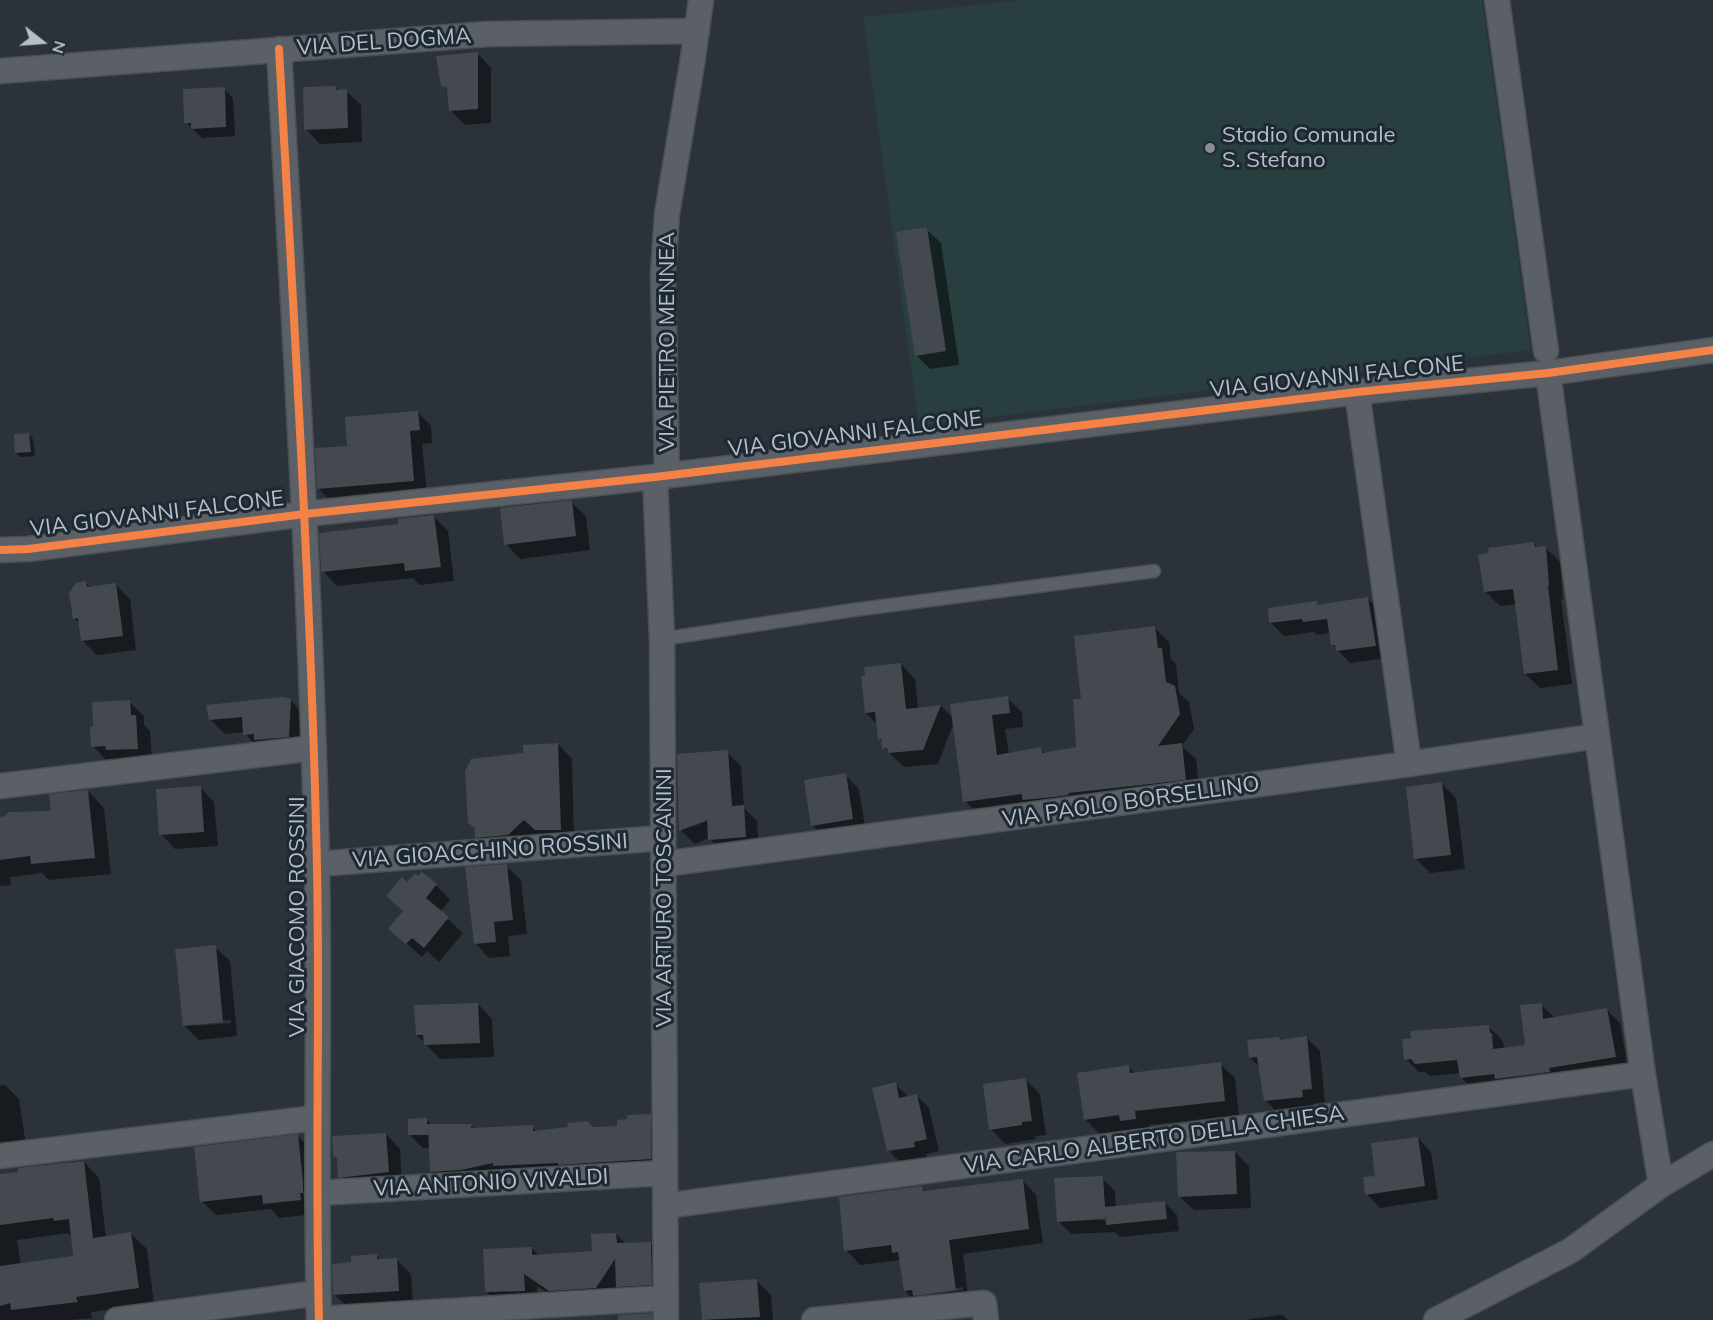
<!DOCTYPE html>
<html>
<head>
<meta charset="utf-8">
<style>
	body { margin:0 }
	#map { position:relative; width:1713px; height:1320px; overflow:hidden; background:#2b3239; font-family:Mulish,sans-serif }
	canvas { display:block }
	.north { position:absolute; left:12px; top:12px; width:60px; height:60px; -webkit-text-stroke:4px #1e2934; paint-order:stroke; rotate:107deg; font-size:16px; font-weight:700; line-height:24px; text-align:center; color:#b5bfc9 }
	.north::after { content:''; display:block; margin:auto; width:21px; height:27px; background:#b5bfc9; clip-path:polygon(50% 0,100% 100%,50% 72%,0 100%) }
</style>
</head>
<body>
<div id="map">
<canvas width="1713" height="1320"></canvas>
<div class="north">N</div>
</div>
<script>
const context = document.querySelector('canvas').getContext('2d');
context.lineJoin = 'round';
function paint(path, color) {
  context.fillStyle = color;
  context.fill(path, 'evenodd');
}
function strokePath(path, color, width, dash) {
  context.strokeStyle = color;
  context.lineWidth = width;
  context.lineCap = dash ? 'butt' : 'round';
  context.setLineDash(dash || []);
  context.stroke(path);
}
function drawText(font, color, halo, rows, align = 'center') {
  context.font = font + ' Mulish,sans-serif';
  context.lineWidth = 6;
  context.setLineDash([]);
  context.textBaseline = 'middle';
  context.strokeStyle = halo;
  context.fillStyle = color;
  for (const [text, x, y, turn = 0] of rows) {
    context.save();
    context.translate(x, y);
    context.rotate((+turn || 0) * Math.PI / 180);
    context.textAlign = isNaN(turn) ? turn : align;
    if (halo) context.strokeText(text, 0, 0);
    context.fillText(text, 0, 0);
    context.restore();
  }
}
paint(new Path2D(`
	M 1023,0 L 1482,0 L 1531,350 L 919,426 L 863,17 Z`), '#283e3f');
paint(new Path2D(`
	M 477,53 L 491,68 L 491,123 L 465,125 L 450,110 L 449,91 L 443,85 Z
	M 335,87 L 339,91 L 346,91 L 361,105 L 362,142 L 320,144 L 306,129 Z
	M 224,89 L 233,98 L 235,136 L 202,138 L 186,122 Z
	M 926,229 L 941,243 L 959,365 L 930,369 L 916,355 Z
	M 418,412 L 431,426 L 432,443 L 422,444 L 427,494 L 332,502 L 319,489 L 349,447 Z
	M 29,435 L 33,439 L 35,456 L 21,457 L 16,453 Z
	M 571,502 L 586,516 L 590,550 L 520,559 L 506,544 Z
	M 433,516 L 448,531 L 454,581 L 420,585 L 413,578 L 337,586 L 323,571 L 400,526 Z
	M 1534,543 L 1538,548 L 1545,547 L 1560,562 L 1563,599 L 1561,600 L 1572,684 L 1540,688 L 1525,674 L 1517,604 L 1500,606 L 1485,591 Z
	M 86,583 L 91,588 L 115,584 L 130,599 L 136,650 L 97,655 L 83,641 L 81,624 L 74,618 Z
	M 1368,599 L 1381,612 L 1388,658 L 1350,663 L 1332,644 L 1330,633 L 1317,635 L 1314,632 L 1284,636 L 1271,623 L 1316,603 L 1319,606 Z
	M 1155,628 L 1169,642 L 1171,659 L 1176,664 L 1179,693 L 1189,702 L 1194,729 L 1182,746 L 1196,759 L 1200,794 L 979,815 L 965,801 L 954,722 L 938,764 L 904,767 L 884,748 L 883,743 L 879,739 L 877,724 L 866,713 L 901,664 L 915,679 L 918,709 L 941,706 L 954,719 L 1007,698 L 1022,712 L 1023,727 L 1005,729 L 1009,754 L 1040,749 L 1046,754 L 1077,748 L 1083,700 Z
	M 290,700 L 305,715 L 303,751 L 259,749 L 244,732 L 225,734 L 210,719 Z
	M 129,702 L 144,716 L 144,725 L 150,731 L 152,763 L 107,761 L 93,746 Z
	M 558,744 L 572,759 L 574,843 L 551,844 L 539,833 L 522,849 L 491,852 L 477,837 L 525,754 Z
	M 727,752 L 741,766 L 744,808 L 757,821 L 759,851 L 723,853 L 709,838 L 695,844 L 681,831 L 678,756 ZM 714,818 L 692,827 L 692,824 Z
	M 845,775 L 859,789 L 866,833 L 827,839 L 812,825 Z
	M 1442,784 L 1456,798 L 1465,869 L 1430,873 L 1416,859 Z
	M 200,787 L 214,802 L 218,846 L 175,849 L 161,834 Z
	M 88,791 L 104,808 L 111,874 L 49,880 L 42,873 L 10,877 L 11,885 L 0,886 L 0,824 L 52,813 Z
	M 506,866 L 521,880 L 527,934 L 508,936 L 510,956 L 489,958 L 475,943 Z
	M 407,884 L 436,885 L 450,900 L 440,912 L 463,933 L 439,962 L 427,951 L 422,957 L 390,929 L 404,912 L 388,896 Z
	M 215,947 L 230,961 L 237,1036 L 199,1040 L 184,1025 ZM 231,1020 L 231,1023 L 195,1026 L 195,1023 Z
	M 478,1004 L 492,1019 L 494,1057 L 440,1059 L 417,1035 Z
	M 1541,1005 L 1555,1018 L 1607,1010 L 1620,1023 L 1628,1070 L 1474,1091 L 1461,1077 L 1461,1073 L 1430,1076 L 1425,1072 L 1419,1072 L 1406,1059 L 1489,1027 L 1502,1040 L 1505,1049 L 1526,1047 Z
	M 1307,1038 L 1320,1051 L 1325,1102 L 1315,1103 L 1316,1110 L 1279,1114 L 1265,1100 L 1260,1067 L 1250,1058 L 1279,1039 L 1282,1041 Z
	M 1220,1064 L 1235,1078 L 1239,1115 L 1149,1125 L 1150,1133 L 1136,1135 L 1131,1130 L 1100,1134 L 1086,1120 L 1079,1074 L 1128,1066 L 1135,1074 Z
	M 1026,1080 L 1040,1094 L 1046,1135 L 1035,1136 L 1036,1139 L 1005,1144 L 991,1129 Z
	M 895,1084 L 908,1096 L 917,1096 L 929,1108 L 939,1151 L 926,1154 L 927,1159 L 901,1163 L 888,1150 Z
	M 5,1085 L 19,1099 L 26,1145 L 0,1149 L 0,1086 Z
	M 650,1116 L 663,1129 L 663,1172 L 444,1185 L 431,1172 L 430,1148 L 423,1148 L 410,1135 L 427,1120 L 432,1125 L 471,1125 L 475,1130 L 532,1127 L 537,1132 L 619,1127 Z
	M 386,1134 L 400,1149 L 402,1186 L 354,1191 L 339,1177 Z
	M 298,1136 L 312,1150 L 314,1214 L 279,1218 L 271,1209 L 216,1215 L 202,1201 Z
	M 1418,1138 L 1431,1152 L 1438,1199 L 1380,1208 L 1367,1194 L 1377,1177 Z
	M 1235,1152 L 1249,1166 L 1251,1208 L 1194,1210 L 1179,1196 Z
	M 84,1162 L 99,1178 L 106,1238 L 131,1234 L 147,1249 L 154,1304 L 91,1312 L 92,1318 L 71,1320 L 0,1320 L 0,1175 ZM 68,1233 L 71,1236 L 75,1257 L 21,1265 L 17,1240 Z
	M 1102,1178 L 1115,1191 L 1116,1208 L 1165,1203 L 1177,1215 L 1179,1231 L 1120,1237 L 1115,1232 L 1071,1234 L 1058,1221 Z
	M 1022,1180 L 1036,1195 L 1043,1243 L 963,1254 L 969,1304 L 919,1305 L 905,1291 L 901,1260 L 860,1265 L 846,1250 L 921,1187 L 926,1192 ZM 963,1287 L 963,1290 L 916,1297 L 916,1294 Z
	M 616,1234 L 626,1244 L 651,1244 L 665,1258 L 665,1298 L 632,1300 L 619,1287 L 610,1301 L 564,1304 L 537,1286 L 538,1304 L 501,1306 L 487,1292 L 532,1248 L 539,1256 L 593,1252 Z
	M 376,1256 L 381,1260 L 397,1260 L 411,1274 L 413,1305 L 349,1309 L 334,1294 L 353,1264 Z
	M 757,1281 L 771,1295 L 773,1320 L 704,1320 L 701,1285 Z
	M 1282,1315 L 1288,1320 L 1249,1320 L 1249,1319 Z`), '#0007');
paint(new Path2D(`
	M 478,52 L 478,109 L 449,111 L 447,88 L 441,86 L 436,56 Z
	M 336,86 L 336,90 L 347,89 L 348,128 L 304,130 L 303,87 Z
	M 225,87 L 226,127 L 191,129 L 191,123 L 184,123 L 183,89 Z
	M 927,227 L 946,351 L 915,356 L 896,232 Z
	M 418,411 L 420,430 L 410,431 L 414,481 L 317,489 L 315,448 L 347,446 L 345,417 Z
	M 29,433 L 31,452 L 15,453 L 14,434 Z
	M 572,500 L 576,536 L 504,545 L 500,508 Z
	M 434,515 L 441,567 L 405,571 L 404,563 L 321,572 L 319,533 L 398,524 L 398,519 Z
	M 1534,542 L 1535,547 L 1546,546 L 1549,585 L 1548,586 L 1558,670 L 1524,674 L 1513,589 L 1484,592 L 1478,555 L 1489,553 L 1488,548 Z
	M 86,581 L 87,587 L 116,583 L 123,636 L 81,641 L 78,618 L 73,619 L 69,593 L 76,583 Z
	M 1368,597 L 1376,646 L 1336,651 L 1335,645 L 1331,645 L 1327,619 L 1303,622 L 1302,619 L 1269,623 L 1268,608 L 1317,601 L 1317,605 Z
	M 1155,626 L 1158,648 L 1162,648 L 1166,682 L 1175,686 L 1180,714 L 1158,746 L 1182,743 L 1186,780 L 1069,793 L 1068,795 L 1054,797 L 1022,800 L 1022,794 L 963,802 L 950,704 L 1008,696 L 1010,713 L 992,715 L 997,755 L 1041,747 L 1042,753 L 1076,747 L 1073,699 L 1081,699 L 1074,636 Z
	M 901,663 L 906,709 L 941,705 L 923,750 L 888,753 L 887,748 L 882,749 L 881,739 L 878,740 L 875,712 L 865,713 L 861,677 L 865,675 L 864,667 Z
	M 283,697 L 291,699 L 289,737 L 254,740 L 254,734 L 243,735 L 242,717 L 209,720 L 206,705 Z
	M 130,700 L 131,715 L 136,715 L 138,749 L 106,750 L 105,746 L 91,747 L 90,727 L 93,726 L 92,702 Z
	M 558,743 L 561,830 L 535,830 L 524,820 L 508,835 L 475,838 L 475,828 L 468,823 L 465,771 L 471,759 L 523,753 L 523,745 Z
	M 728,750 L 732,806 L 744,805 L 746,837 L 708,840 L 707,820 L 679,831 L 677,754 Z
	M 846,773 L 853,819 L 811,826 L 804,780 Z
	M 1442,782 L 1451,855 L 1414,859 L 1406,787 Z
	M 201,786 L 204,832 L 159,835 L 156,789 Z
	M 88,790 L 95,858 L 31,864 L 30,856 L 0,860 L 0,817 L 5,816 L 9,812 L 51,811 L 49,794 Z
	M 507,864 L 513,920 L 494,922 L 496,942 L 474,944 L 465,867 Z
	M 422,872 L 437,884 L 426,898 L 449,917 L 424,948 L 412,938 L 406,944 L 388,929 L 403,911 L 386,896 L 402,877 L 407,882 L 415,873 L 418,876 Z
	M 216,945 L 223,1022 L 183,1026 L 175,949 Z
	M 478,1003 L 480,1043 L 424,1045 L 423,1035 L 416,1035 L 414,1005 Z
	M 1542,1003 L 1543,1019 L 1607,1008 L 1616,1057 L 1549,1068 L 1550,1072 L 1495,1079 L 1494,1074 L 1460,1078 L 1457,1060 L 1415,1064 L 1411,1059 L 1404,1060 L 1402,1039 L 1411,1038 L 1410,1031 L 1489,1025 L 1490,1033 L 1492,1033 L 1493,1049 L 1525,1045 L 1520,1005 Z
	M 1307,1036 L 1312,1089 L 1302,1090 L 1303,1097 L 1264,1101 L 1257,1057 L 1249,1058 L 1247,1040 L 1279,1037 L 1280,1040 Z
	M 1221,1062 L 1225,1101 L 1135,1111 L 1136,1119 L 1120,1121 L 1119,1115 L 1084,1120 L 1077,1073 L 1129,1065 L 1130,1073 Z
	M 1026,1078 L 1032,1121 L 1022,1122 L 1022,1125 L 989,1130 L 983,1084 Z
	M 896,1082 L 899,1098 L 917,1094 L 927,1139 L 914,1142 L 915,1147 L 887,1151 L 872,1088 Z
	M 651,1114 L 651,1159 L 558,1165 L 558,1163 L 493,1166 L 493,1163 L 461,1170 L 430,1172 L 428,1128 L 428,1135 L 408,1135 L 408,1119 L 427,1118 L 427,1124 L 472,1124 L 471,1128 L 533,1125 L 533,1131 L 568,1127 L 567,1123 L 587,1121 L 593,1127 L 617,1126 L 617,1120 L 627,1119 L 627,1115 Z
	M 386,1133 L 389,1172 L 338,1178 L 337,1158 L 333,1156 L 332,1136 Z
	M 298,1134 L 303,1182 L 303,1193 L 300,1193 L 301,1200 L 263,1204 L 262,1195 L 200,1202 L 194,1147 Z
	M 1418,1137 L 1425,1186 L 1365,1195 L 1363,1177 L 1375,1176 L 1371,1143 Z
	M 1235,1151 L 1237,1194 L 1178,1197 L 1176,1152 Z
	M 84,1161 L 93,1238 L 131,1232 L 139,1288 L 76,1297 L 78,1302 L 11,1310 L 10,1303 L 0,1306 L 0,1266 L 73,1256 L 69,1219 L 54,1221 L 53,1218 L 0,1225 L 0,1174 L 18,1172 L 18,1168 Z
	M 1103,1176 L 1105,1207 L 1165,1201 L 1167,1219 L 1106,1225 L 1105,1212 L 1106,1219 L 1057,1222 L 1054,1178 Z
	M 1023,1179 L 1029,1229 L 949,1240 L 956,1290 L 913,1296 L 912,1290 L 904,1291 L 898,1252 L 892,1253 L 891,1245 L 844,1251 L 839,1197 L 922,1186 L 923,1191 Z
	M 616,1233 L 617,1243 L 651,1242 L 652,1285 L 616,1287 L 615,1259 L 596,1288 L 549,1291 L 524,1274 L 525,1291 L 485,1292 L 483,1249 L 532,1247 L 532,1255 L 592,1251 L 591,1234 Z
	M 377,1254 L 377,1259 L 397,1258 L 399,1291 L 333,1295 L 332,1264 L 351,1262 L 351,1256 Z
	M 757,1279 L 760,1317 L 702,1320 L 699,1283 Z
	M 652,1313 L 652,1320 L 618,1320 L 618,1315 Z`), '#43494f');
const lane = new Path2D(`
	M 662,639 L 853,610 L 1154,571`);
const street = new Path2D(`
	M 1497,0 L 1546,351
	M 279,49 C 294,322 311,594 317,866 C 320,1018 315,1169 319,1320
	M 0,71 L 488,34 L 697,31
	M 1548,373 L 1643,1074 L 1661,1185
	M 1357,392 L 1409,764
	M 667,475 L 663,273 L 667,214 L 692,64 L 701,0
	M 655,477 L 662,639 L 666,1320
	M 0,550 L 28,549 L 305,514 L 655,477 L 1357,392 L 1548,373 L 1713,350
	M 0,786 L 314,748
	M 317,864 L 663,838
	M 664,864 L 1409,764 L 1597,736
	M 0,1156 L 316,1118
	M 317,1193 L 664,1173
	M 665,1206 L 1643,1074
	M 319,1319 L 665,1298
	M 117,1320 L 318,1293
	M 814,1320 L 984,1303 L 986,1320
	M 1436,1320 L 1570,1251 L 1661,1185 L 1713,1154`);
strokePath(lane, '#494e53', 15);
strokePath(street, '#494e53', 27);
strokePath(lane, '#5b6067', 12);
strokePath(street, '#5b6067', 24);
strokePath(new Path2D(`
	M 279,49 C 294,322 311,594 317,866 C 320,1018 315,1169 319,1320
	M 0,550 L 28,549 L 305,514 L 655,477 L 1357,392 L 1548,373 L 1713,350`), '#f48246', 8);
for (const [x, y, r, color] of [
	[1210,148,6,"#858e97"]
]) {
  const dot = new Path2D();
  dot.arc(x, y, r, 0, 2 * Math.PI);
  context.fillStyle = color;
  context.fill(dot);
  strokePath(dot, '#1e2934', 2);
}
drawText('22px', '#b5bfc9', '#1e2934', [
	["VIA DEL DOGMA",384,42,-4],
	["VIA PIETRO MENNEA",667,342,-90],
	["VIA GIOVANNI FALCONE",1337,377,-6],
	["VIA GIOVANNI FALCONE",855,434,-7],
	["VIA GIOVANNI FALCONE",157,514,-7],
	["VIA PAOLO BORSELLINO",1131,802,-8],
	["VIA GIOACCHINO ROSSINI",490,851,-4],
	["VIA ARTURO TOSCANINI",664,898,-90],
	["VIA GIACOMO ROSSINI",297,917,-90],
	["VIA CARLO ALBERTO DELLA CHIESA",1154,1140,-8],
	["VIA ANTONIO VIVALDI",491,1183,-3]
]);
drawText('22px', '#b5bfc9', '#1e2934', [
	["Stadio Comunale",1222,135],
	["S. Stefano",1222,160]
], 'left');
</script>
</body>
</html>
